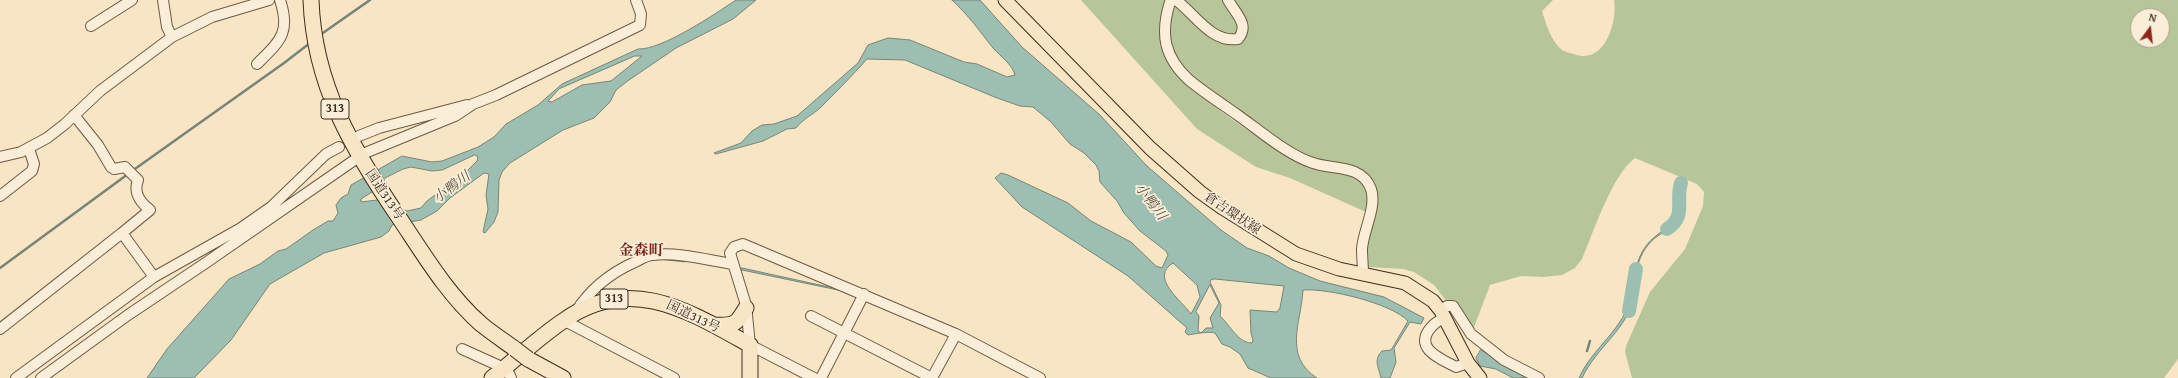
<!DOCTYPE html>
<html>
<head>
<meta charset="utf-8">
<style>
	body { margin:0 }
	#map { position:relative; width:2178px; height:378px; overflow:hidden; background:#f7e5c3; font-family:"Gentium Book Plus",serif }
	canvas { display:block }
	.north { position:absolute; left:2130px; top:8px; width:40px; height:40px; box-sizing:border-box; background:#faeed8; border:1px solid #afa08e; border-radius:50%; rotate:15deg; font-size:11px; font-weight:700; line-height:16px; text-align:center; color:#3f2c1e }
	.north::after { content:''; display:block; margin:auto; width:14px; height:18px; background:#8f2418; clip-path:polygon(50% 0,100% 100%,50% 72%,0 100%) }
</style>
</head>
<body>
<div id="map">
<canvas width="2178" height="378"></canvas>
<div class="north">N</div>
</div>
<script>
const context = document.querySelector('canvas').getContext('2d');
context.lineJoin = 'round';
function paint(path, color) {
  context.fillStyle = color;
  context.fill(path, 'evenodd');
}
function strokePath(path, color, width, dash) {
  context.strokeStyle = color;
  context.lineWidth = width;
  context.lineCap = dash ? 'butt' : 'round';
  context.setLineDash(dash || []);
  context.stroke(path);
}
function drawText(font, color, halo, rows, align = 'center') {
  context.font = font + ' "Gentium Book Plus","Noto Serif JP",serif';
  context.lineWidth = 3.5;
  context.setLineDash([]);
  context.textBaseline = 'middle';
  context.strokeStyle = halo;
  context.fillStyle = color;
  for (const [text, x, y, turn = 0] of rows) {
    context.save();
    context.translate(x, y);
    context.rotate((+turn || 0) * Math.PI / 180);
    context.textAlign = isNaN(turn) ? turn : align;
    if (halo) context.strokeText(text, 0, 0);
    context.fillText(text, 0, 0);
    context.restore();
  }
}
paint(new Path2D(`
	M 1081,0 L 1553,0 L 1542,11 C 1546,24 1551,41 1562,50 C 1565,52 1571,53 1574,54 C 1604,66 1618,22 1614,0 L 2178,0 L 2178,359 L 2164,378 L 1632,378 L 1625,352 L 1626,346 L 1650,292 L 1685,249 L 1703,206 L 1704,192 L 1697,184 L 1635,158 C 1612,175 1594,231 1582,259 L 1575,268 L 1562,275 L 1543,277 L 1521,276 L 1490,285 L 1473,330 L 1456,305 L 1447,302 L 1434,285 L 1414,272 L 1403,269 L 1368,267 C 1354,242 1384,215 1376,189 C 1366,159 1324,165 1301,154 C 1285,143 1269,131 1253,121 C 1222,101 1170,73 1165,32 C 1164,27 1166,21 1165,17 C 1161,33 1161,48 1169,64 C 1179,85 1277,153 1300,162 C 1319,170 1348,166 1363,183 C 1369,191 1367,203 1366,212 L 1290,178 L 1256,167 L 1197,129 ZM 2138,16 L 2162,16 L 2162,40 L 2138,40 Z`), '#b7c698');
const water = new Path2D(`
	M 736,0 L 756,0 L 733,19 L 676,48 L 629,80 L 616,90 L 610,102 L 594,118 L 563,130 L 510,163 L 502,172 L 499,180 L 498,212 L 494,222 L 485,233 L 483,232 L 488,209 L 486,195 L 489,174 L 484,173 L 450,198 L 437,211 L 421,220 L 392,225 L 389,231 L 381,237 L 324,253 L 270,284 L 231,340 L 194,378 L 147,378 L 167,349 L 229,279 L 260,264 L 278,251 L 286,249 L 313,230 L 328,221 L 333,221 L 338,213 L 336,205 L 341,198 L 348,194 L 351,185 L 402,156 L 432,162 L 442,161 L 478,147 L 494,137 L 506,124 L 538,105 L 562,84 L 638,49 C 662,50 715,14 736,0 ZM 635,56 L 642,56 L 611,81 L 582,85 L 552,102 L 548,101 L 559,89 ZM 475,155 L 478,157 L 477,161 L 467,171 L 427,201 L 421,208 L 407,211 L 377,200 L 361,202 L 361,199 L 372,192 L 385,178 L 403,169 L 411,167 L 432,171 L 442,170 Z
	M 952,0 L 980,0 L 1022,47 L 1100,115 L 1147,166 L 1221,230 L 1247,248 L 1269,256 L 1289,268 L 1320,281 L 1384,297 L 1424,318 L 1421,324 L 1410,322 L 1394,348 L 1396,362 L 1390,378 L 1381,378 C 1379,368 1373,360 1382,351 L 1391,350 L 1393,347 L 1408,321 C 1391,303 1327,288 1303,290 C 1301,323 1283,356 1317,378 L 1271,378 L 1248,368 L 1240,354 L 1230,347 L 1222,344 L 1215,333 C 1209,331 1194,334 1188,335 L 1185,332 L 1187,328 L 1128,276 L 1022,207 L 995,178 L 1001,173 L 1008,175 L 1068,203 L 1091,221 L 1131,242 L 1156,266 L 1162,268 L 1168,255 L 1166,251 L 1140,231 L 1124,213 L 1117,201 L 1100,182 L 1099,171 L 1096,165 L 1084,153 L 1070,144 L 1051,122 L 1033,107 L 1020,106 L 997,98 L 905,60 L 867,59 C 852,76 836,92 820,108 C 812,115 803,119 796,128 L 787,129 L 763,141 L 716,154 L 714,153 L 741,143 L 752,131 L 762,125 L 774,124 L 797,116 L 858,63 L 868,45 L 888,38 L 910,40 L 964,62 L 977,64 L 1007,77 L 1015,75 C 1012,64 1000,56 993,48 C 979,30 969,16 952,0 ZM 1173,263 L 1197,285 L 1200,297 L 1191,314 C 1181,300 1149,277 1173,263 ZM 1215,279 L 1284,286 L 1280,308 L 1277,312 L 1250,310 L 1251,333 L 1253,340 L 1252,343 C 1238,343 1230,325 1220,316 L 1221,305 L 1210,282 L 1211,280 ZM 1210,285 L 1219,303 L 1210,318 L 1213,328 L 1206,328 L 1201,333 L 1198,331 L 1199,316 L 1196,312 Z
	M 1679,215 L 1673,229 C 1654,234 1641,249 1637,269 C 1636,274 1636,283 1633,286 C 1636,265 1639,249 1657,235 C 1666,228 1673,225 1679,215 Z
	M 742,268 L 838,289 L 838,290 L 742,270 Z
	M 1632,293 L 1635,293 C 1628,330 1597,346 1582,378 L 1579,378 C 1594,345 1624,331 1632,293 Z
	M 1481,350 L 1529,378 L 1513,378 L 1496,369 L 1480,366 L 1476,358 Z`);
paint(water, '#9dbfb2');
strokePath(water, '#778477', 1);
strokePath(new Path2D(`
	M 320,35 L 370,0
	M 132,171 L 284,63 L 310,43
	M 665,259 L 684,261
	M 0,268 L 128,174
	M 1587,351 L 1590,341`), '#778477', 2.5);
strokePath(new Path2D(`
	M 1667,229 C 1687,216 1675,202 1681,183
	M 1629,311 L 1636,269`), '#9dbfb2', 14);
const minor = new Path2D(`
	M 163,0 L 167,27 L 172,37
	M 1174,0 L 1170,2 C 1160,34 1164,57 1189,80 C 1205,93 1222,104 1239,116 C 1260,131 1288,155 1313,163 C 1333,170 1362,164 1371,189 C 1377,207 1363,231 1362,249 C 1362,257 1363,266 1363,274
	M 1176,0 C 1195,14 1211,43 1238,39 C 1250,25 1236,14 1228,0
	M 91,26 L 132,0
	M 257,64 C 280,41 291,33 280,0
	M 74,115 L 98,145 L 111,167 L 114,169 L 125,167 L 138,180 C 133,193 140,202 150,210 L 122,233
	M 359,136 L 379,128 L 467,105
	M 365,153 L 455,116 L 473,104 L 496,95 L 640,25 L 641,14 L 636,0
	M 0,157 L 21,152 L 47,138 L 65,124 L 100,91 L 172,37 L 212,17 L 269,0
	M 0,196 L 32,171 L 34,164 L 29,149
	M 1440,310 L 1447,306 L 1453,306 L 1471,334 L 1504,360 L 1539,378
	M 575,313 C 590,289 610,273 635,262 C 641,259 647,255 653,255 C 678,252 707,260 732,264
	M 811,316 L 932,378
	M 1444,318 C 1433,323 1418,337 1429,350 C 1436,358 1447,362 1456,367 L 1468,363
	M 563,320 L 674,378
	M 0,329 L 122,233 L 154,277
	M 462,349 L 504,368
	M 506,367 L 511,378
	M 16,378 L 154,277 L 241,228 L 271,207 L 326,154 L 339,147
	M 41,378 L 128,315 L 207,262 L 353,161
	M 814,378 L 750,345 L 746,305 L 730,253 L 734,247 L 743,244 L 956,334 L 1040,378
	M 821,378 L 864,294
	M 932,378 L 956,334`);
const major = new Path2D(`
	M 1005,0 L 1150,148 L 1200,192 L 1221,207 L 1296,254 L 1339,269 L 1405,283 L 1433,301 L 1441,311 L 1468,363 L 1480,378`);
const highway = new Path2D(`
	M 311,0 C 314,86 353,150 400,219 C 424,255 448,295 481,324 C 492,333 504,341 515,349
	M 714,325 C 734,326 736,325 746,308
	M 528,359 L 563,378
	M 492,378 C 516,359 538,338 563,321 C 629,273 689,311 750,345 L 750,378`);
strokePath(minor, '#6d5a47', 12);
strokePath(major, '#3f2c1e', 15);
strokePath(highway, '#3f2c1e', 17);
strokePath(minor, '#faeed8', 10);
strokePath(major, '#f7e5c3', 13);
strokePath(highway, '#f7e5c3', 15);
const highwayBridge = new Path2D(`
	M 515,349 L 528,359`);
strokePath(highwayBridge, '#3f2c1e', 17, []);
strokePath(highwayBridge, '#f7e5c3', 15);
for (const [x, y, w] of [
	[335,109,28],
	[614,299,28]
]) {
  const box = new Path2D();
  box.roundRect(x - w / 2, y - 10, w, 20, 3);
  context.fillStyle = '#faeed8';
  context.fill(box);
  strokePath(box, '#3f2c1e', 1);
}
drawText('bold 12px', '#3f2c1e', null, [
	["313",335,109],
	["313",614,299]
]);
drawText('13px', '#3f2c1e', '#faeed8', [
	["国道313号",384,195,56],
	["倉吉環状線",1232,214,34],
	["国道313号",693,317,25]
]);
drawText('italic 14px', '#565143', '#faeed8', [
	["小鴨川",452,188,-37],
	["小鴨川",1150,202,53]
]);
drawText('bold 15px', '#7a1f14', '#faeed8', [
	["金森町",641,251]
]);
</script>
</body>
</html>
